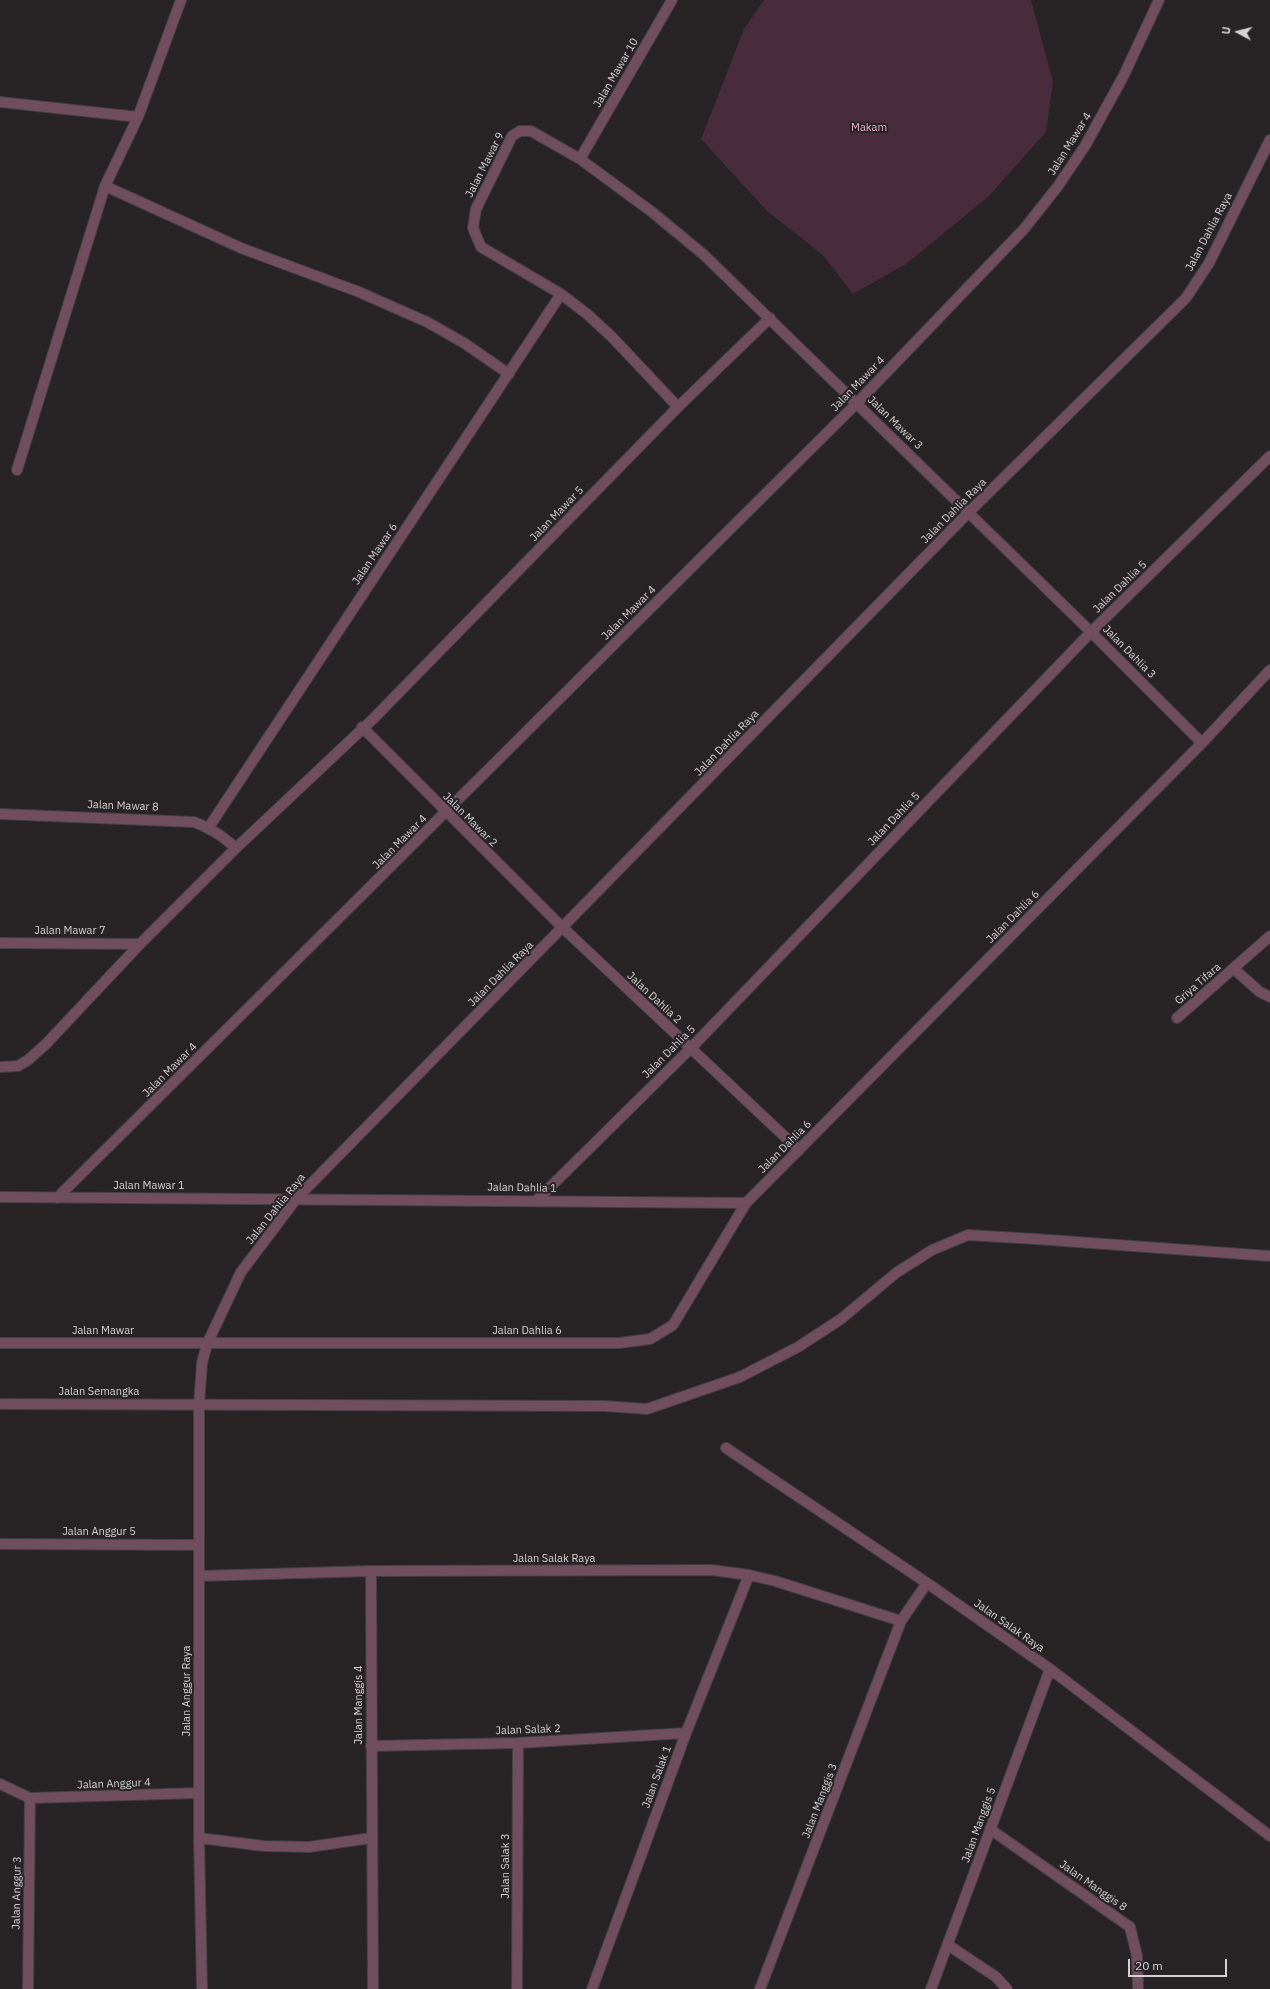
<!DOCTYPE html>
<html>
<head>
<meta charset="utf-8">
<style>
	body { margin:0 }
	#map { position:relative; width:1270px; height:1989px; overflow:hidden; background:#282325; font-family:"IBM Plex Sans",sans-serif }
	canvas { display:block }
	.north { position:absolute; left:1218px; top:12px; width:40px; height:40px; -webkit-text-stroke:3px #282325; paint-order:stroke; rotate:277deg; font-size:11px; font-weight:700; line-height:16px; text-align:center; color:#d5d2d3 }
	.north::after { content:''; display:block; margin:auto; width:14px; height:18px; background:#d5d2d3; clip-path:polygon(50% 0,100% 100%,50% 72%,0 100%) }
	.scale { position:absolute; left:1128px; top:1959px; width:99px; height:18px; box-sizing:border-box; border:2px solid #d5d2d3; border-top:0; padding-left:5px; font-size:12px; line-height:14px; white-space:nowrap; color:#d5d2d3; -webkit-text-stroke:3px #282325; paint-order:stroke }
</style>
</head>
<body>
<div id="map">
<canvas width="1270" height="1989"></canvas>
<div class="north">U</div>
<div class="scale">20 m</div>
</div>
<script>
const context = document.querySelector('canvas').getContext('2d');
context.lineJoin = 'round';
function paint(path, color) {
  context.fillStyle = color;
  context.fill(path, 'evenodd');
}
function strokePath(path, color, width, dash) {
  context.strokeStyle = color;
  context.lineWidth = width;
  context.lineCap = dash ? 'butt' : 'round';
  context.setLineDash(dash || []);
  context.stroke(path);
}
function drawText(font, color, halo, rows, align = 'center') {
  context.font = font + ' "IBM Plex Sans",sans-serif';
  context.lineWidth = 4;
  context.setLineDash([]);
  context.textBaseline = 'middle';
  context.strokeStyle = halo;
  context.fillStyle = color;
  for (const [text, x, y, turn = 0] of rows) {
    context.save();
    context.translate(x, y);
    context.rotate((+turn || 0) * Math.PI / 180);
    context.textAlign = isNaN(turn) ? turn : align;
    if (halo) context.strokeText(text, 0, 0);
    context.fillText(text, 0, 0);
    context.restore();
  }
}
paint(new Path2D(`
	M 764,0 L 1031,0 L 1053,82 L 1046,132 L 988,197 L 906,264 L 853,294 L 823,255 L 768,212 L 701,139 L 744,29 Z`), '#492c3b');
const minor = new Path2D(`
	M 0,102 L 138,117
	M 580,159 L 672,0
	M 105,186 L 241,248 L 359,292 L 427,322 L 464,343 L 509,374
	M 678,407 L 611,336 L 587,314 L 561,294 L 481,247 L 473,228 L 476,209 L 512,136 L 520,131 L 531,131 L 580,159 L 652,212 L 703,254 L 1091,632 L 1202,743
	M 17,470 L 105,186 L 138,117 L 181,0
	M 362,727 L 563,928 L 799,1150
	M 0,814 L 194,822 C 211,828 222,836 236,848
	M 209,827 L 561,294
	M 0,943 L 140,944
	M 1234,969 L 1260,992 L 1270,997
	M 1177,1018 L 1270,936
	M 0,1067 L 18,1066 L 28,1060 L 46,1044 L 140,944 L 236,848 L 373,719 L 678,407 L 770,318
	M 0,1197 L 746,1203
	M 57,1198 L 857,403 L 1024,229 L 1058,186 L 1085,146 L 1123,77 L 1159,0
	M 537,1200 L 690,1049 L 1091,632 L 1270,456
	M 0,1343 L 619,1343 L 650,1339 L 673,1325 L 746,1203 L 1202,743 L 1270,670
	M 0,1404 L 605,1406 L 647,1409 L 740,1377 L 798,1347 L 841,1319 L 896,1273 L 932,1250 L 968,1235 L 1036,1239 L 1270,1256
	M 726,1448 L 927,1583 L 1050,1669 L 1270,1836
	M 0,1544 L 199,1545
	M 371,1571 L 373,1989
	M 199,1576 L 371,1571 L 712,1570 L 749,1575 L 775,1581 L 901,1621
	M 371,1746 L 518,1743 L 686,1733
	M 0,1784 L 30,1798 L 199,1793
	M 990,1829 L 1130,1927 L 1137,1956 L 1138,1989
	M 199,1838 L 264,1846 L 309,1847 L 371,1838
	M 948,1945 L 996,1977 L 1007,1989
	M 28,1989 L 30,1798
	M 517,1989 L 518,1743
	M 592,1989 L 686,1733 L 749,1575
	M 760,1989 L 901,1621 L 927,1583
	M 931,1989 L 1050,1669`);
const tertiary = new Path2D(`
	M 202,1989 L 199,1838 L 199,1405 L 202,1363 L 207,1344 L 241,1272 L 297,1198 L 969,512 L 1186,298 L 1209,263 L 1270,140`);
strokePath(minor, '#443f41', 12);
strokePath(tertiary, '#443f41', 12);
strokePath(minor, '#704e5e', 10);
strokePath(tertiary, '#704e5e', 10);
drawText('11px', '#d5d2d3', '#282325', [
	["Jalan Mawar 10",616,73,-60],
	["Jalan Mawar 4",1070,144,-58],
	["Jalan Mawar 9",485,165,-63],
	["Jalan Dahlia Raya",1209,232,-62],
	["Jalan Mawar 4",858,384,-46],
	["Jalan Mawar 3",895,423,44],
	["Jalan Dahlia Raya",954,511,-45],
	["Jalan Mawar 5",557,514,-46],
	["Jalan Mawar 6",375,554,-56],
	["Jalan Dahlia 5",1120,587,-44],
	["Jalan Mawar 4",629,613,-45],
	["Jalan Dahlia 3",1129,652,45],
	["Jalan Dahlia Raya",727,743,-46],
	["Jalan Mawar 8",123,806,2],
	["Jalan Dahlia 5",894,819,-46],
	["Jalan Mawar 2",470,820,45],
	["Jalan Mawar 4",400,842,-45],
	["Jalan Dahlia 6",1013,917,-45],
	["Jalan Mawar 7",70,931],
	["Jalan Dahlia Raya",501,974,-45],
	["Griya Tifara",1198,984,-41],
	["Jalan Dahlia 2",654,998,43],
	["Jalan Dahlia 5",669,1052,-45],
	["Jalan Mawar 4",170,1070,-45],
	["Jalan Dahlia 6",785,1147,-45],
	["Jalan Mawar 1",149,1186],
	["Jalan Dahlia 1",522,1188,1],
	["Jalan Dahlia Raya",276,1209,-51],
	["Jalan Mawar",103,1331],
	["Jalan Dahlia 6",527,1331],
	["Jalan Semangka",99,1392],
	["Jalan Anggur 5",99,1532],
	["Jalan Salak Raya",554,1559],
	["Jalan Salak Raya",1009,1626,35],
	["Jalan Anggur Raya",187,1691,-90],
	["Jalan Manggis 4",359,1705,-90],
	["Jalan Salak 2",528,1730,-2],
	["Jalan Salak 1",657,1777,-70],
	["Jalan Anggur 4",114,1784,-2],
	["Jalan Manggis 3",820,1801,-69],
	["Jalan Manggis 5",979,1825,-70],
	["Jalan Salak 3",506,1866,-90],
	["Jalan Manggis 8",1093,1886,35],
	["Jalan Anggur 3",17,1893,-89]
]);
drawText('11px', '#edaecc', '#282325', [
	["Makam",869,128]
]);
</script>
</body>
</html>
